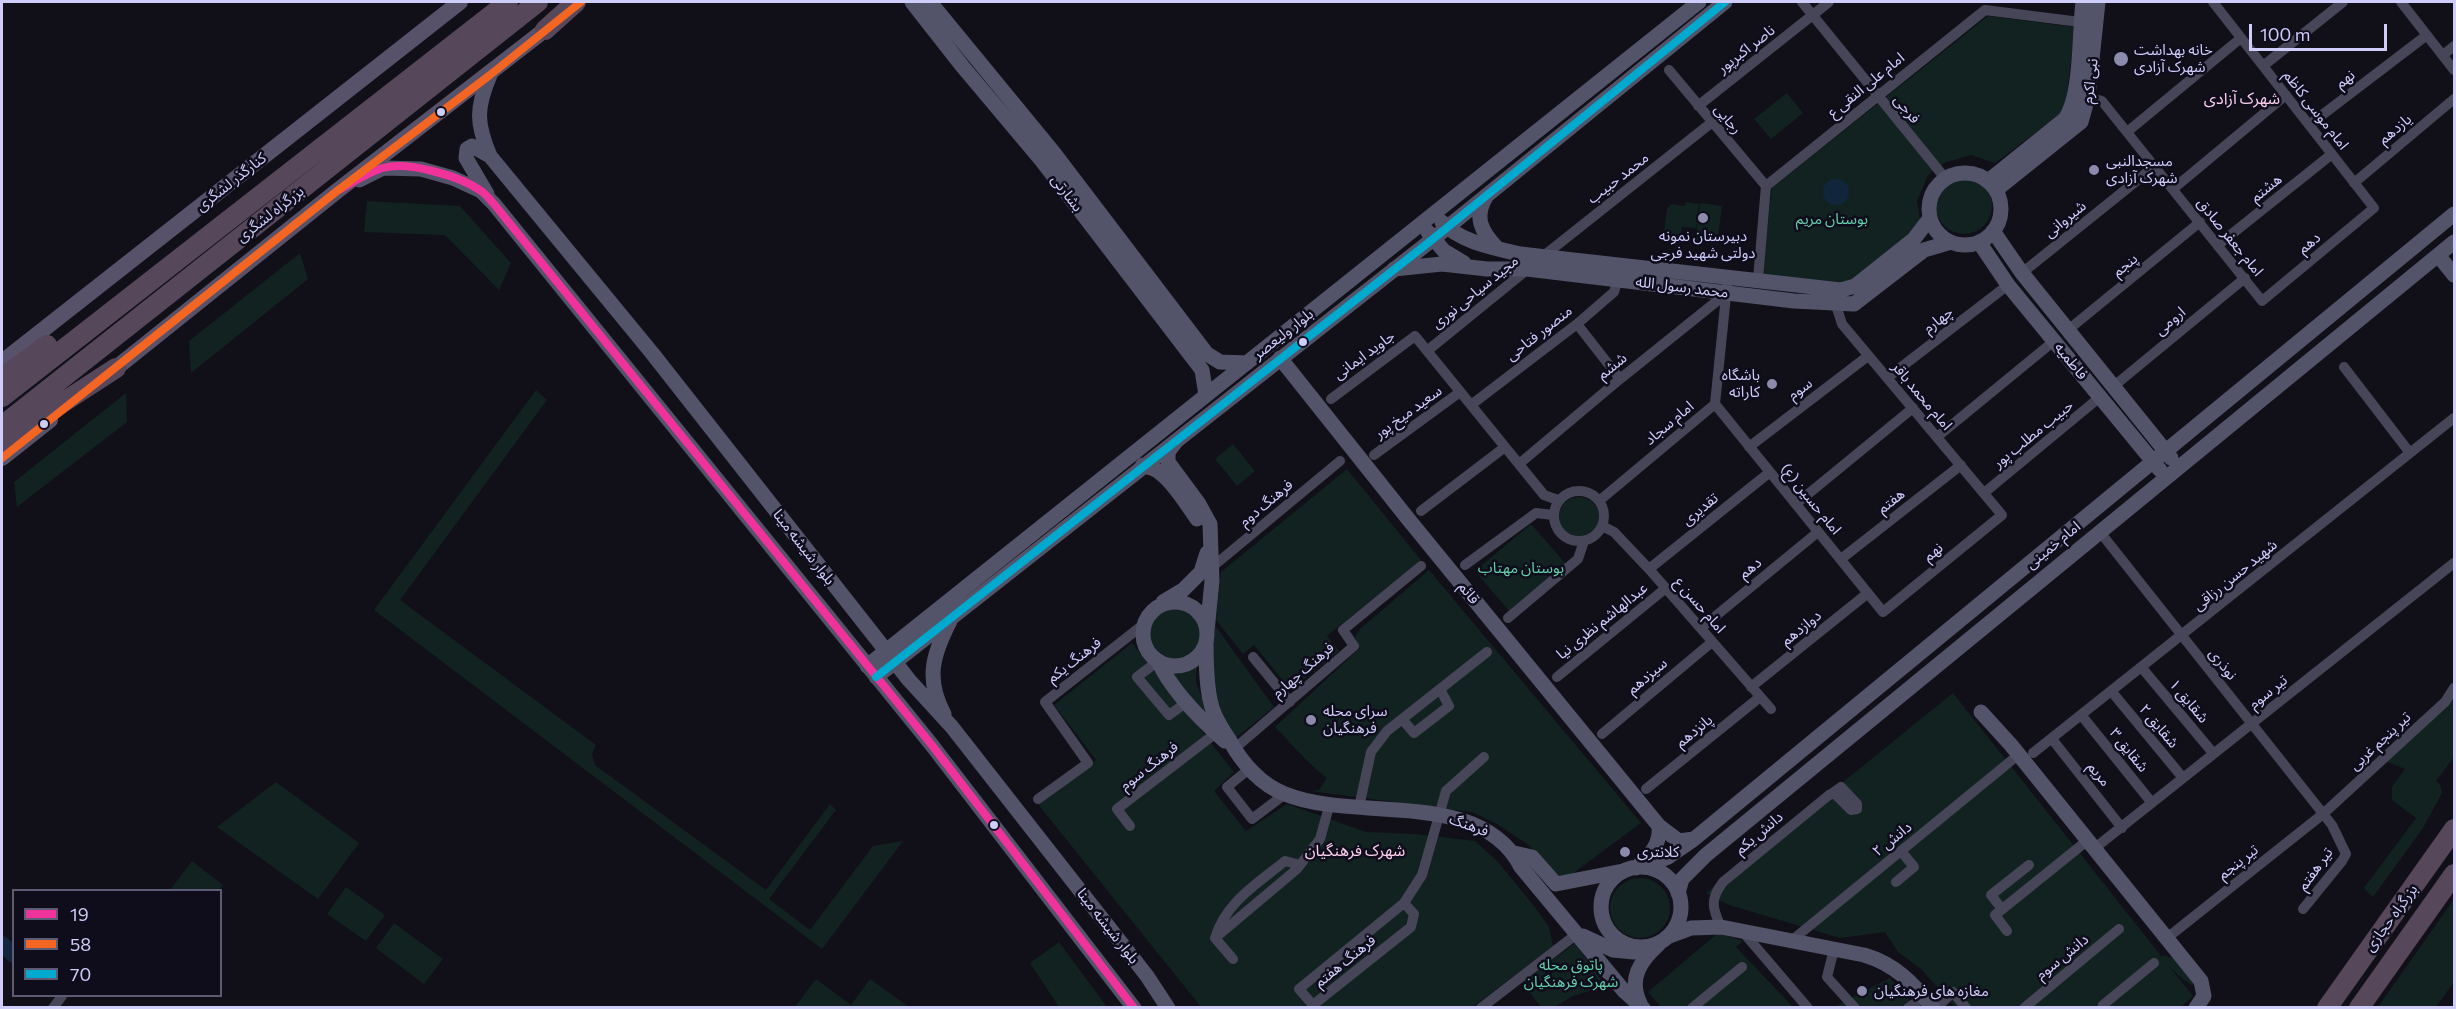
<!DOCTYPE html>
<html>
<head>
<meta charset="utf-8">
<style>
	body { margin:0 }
	#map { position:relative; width:2456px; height:1009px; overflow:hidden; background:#111018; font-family:Commissioner,sans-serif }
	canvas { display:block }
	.frame { position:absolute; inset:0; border:3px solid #cfcdfa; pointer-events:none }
	.legend { position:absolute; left:12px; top:889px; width:210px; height:108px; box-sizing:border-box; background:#0f0d1b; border:2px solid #5c5a74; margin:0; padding:8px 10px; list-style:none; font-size:18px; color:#cfcdfa }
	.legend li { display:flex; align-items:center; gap:12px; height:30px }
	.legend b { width:30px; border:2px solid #5c5a74 }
	.scale { position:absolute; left:2249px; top:24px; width:138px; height:27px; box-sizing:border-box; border:3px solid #cfcdfa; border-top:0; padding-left:8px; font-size:18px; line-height:21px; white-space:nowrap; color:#cfcdfa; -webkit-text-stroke:4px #0f0d1b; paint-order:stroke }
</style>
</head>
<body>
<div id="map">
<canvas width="2456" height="1009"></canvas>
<div class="frame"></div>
<ul class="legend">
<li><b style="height:8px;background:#ef339a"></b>19</li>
<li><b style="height:8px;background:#f26522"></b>58</li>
<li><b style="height:8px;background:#00a9ce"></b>70</li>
</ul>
<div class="scale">100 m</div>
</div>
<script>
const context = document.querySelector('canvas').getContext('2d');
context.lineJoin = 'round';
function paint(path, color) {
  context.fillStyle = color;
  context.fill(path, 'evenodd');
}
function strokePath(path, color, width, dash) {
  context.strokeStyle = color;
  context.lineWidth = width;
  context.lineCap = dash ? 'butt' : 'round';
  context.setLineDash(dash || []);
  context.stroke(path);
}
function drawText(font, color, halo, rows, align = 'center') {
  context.font = font + ' Commissioner,"Noto Sans Arabic",sans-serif';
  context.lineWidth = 5;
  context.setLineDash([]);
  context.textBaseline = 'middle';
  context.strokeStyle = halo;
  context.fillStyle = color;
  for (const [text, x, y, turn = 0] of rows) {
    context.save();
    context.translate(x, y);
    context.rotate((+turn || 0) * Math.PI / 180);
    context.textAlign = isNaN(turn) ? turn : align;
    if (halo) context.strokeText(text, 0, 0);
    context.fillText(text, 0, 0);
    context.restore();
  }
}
paint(new Path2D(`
	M 1988,16 L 2075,27 L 2065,111 L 1995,163 L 1971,155 L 1944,163 L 1928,175 L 1917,201 L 1921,226 L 1850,283 L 1762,275 L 1772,188 Z
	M 1787,93 L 1803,113 L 1771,139 L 1754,119 Z
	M1936 206a28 28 0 1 1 56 0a28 28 0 1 1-56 0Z
	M 367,201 L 460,206 L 511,263 L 499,290 L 445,235 L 364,232 Z
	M 1686,202 L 1699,204 L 1696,228 L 1682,227 L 1680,244 L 1663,242 L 1667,208 L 1672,204 L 1685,206 Z
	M 1700,203 L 1722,206 L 1717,244 L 1695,241 Z
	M 300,253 L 308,279 L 191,373 L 189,341 Z
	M 536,390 L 547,400 L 400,600 L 596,745 L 592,754 L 595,765 L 766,890 L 830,804 L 836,810 L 769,899 L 810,930 L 873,846 L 903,841 L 822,949 L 374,610 Z
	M 126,393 L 127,422 L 17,507 L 14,482 Z
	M 1233,444 L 1255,471 L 1237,486 L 1215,459 Z
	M 1347,469 L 1421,560 L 1327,636 L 1339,651 L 1303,680 L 1297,673 L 1285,683 L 1254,645 L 1243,654 L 1216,620 L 1221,572 Z
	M1559 517a20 20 0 1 1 40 0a20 20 0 1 1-40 0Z
	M 1531,524 L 1567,565 L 1510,612 L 1475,571 Z
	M 1429,570 L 1641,823 L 1564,880 L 1527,844 L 1497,824 L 1472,812 L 1310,791 L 1319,790 L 1327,778 C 1308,764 1292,744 1275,727 L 1360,648 L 1355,637 L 1360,629 Z
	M1149 635a26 26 0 1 1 52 0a26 26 0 1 1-52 0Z
	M 1214,624 L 1274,707 L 1232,741 L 1217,709 L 1211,668 Z
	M 1132,643 L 1234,772 L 1214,791 L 1246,831 L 1287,804 L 1366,832 L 1416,834 L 1475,841 L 1498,862 L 1535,907 L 1549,927 L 1553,946 L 1473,1007 L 1201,1007 L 1037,803 L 1096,760 L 1054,705 Z
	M 1197,662 L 1196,682 L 1212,726 L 1166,669 C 1178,670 1189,673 1197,662 Z
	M 1953,693 L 2162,957 L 2163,955 L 2180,960 L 2194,979 L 2193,986 L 2181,978 L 2169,966 L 2193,996 L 2181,1007 L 1955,1007 L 1920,968 L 1898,952 L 1885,932 L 1840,938 L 1729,905 L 1706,893 Z
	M 2454,696 L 2454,757 L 2436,781 L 2440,784 L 2442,793 L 2423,828 L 2373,897 L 2364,888 L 2416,818 L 2392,800 L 2392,787 L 2405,769 L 2385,761 L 2446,708 Z
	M 276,782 L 359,843 L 318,899 L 217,827 Z
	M 192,861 L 223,885 L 219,890 L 170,890 Z
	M1610 908a30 30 0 1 1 60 0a30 30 0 1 1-60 0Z
	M 346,887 L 385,915 L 366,941 L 327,914 Z
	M 2454,899 L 2454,982 L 2436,1007 L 2378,1007 Z
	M 394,923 L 443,959 L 424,984 L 376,948 Z
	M 1718,933 L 1743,941 L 1736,947 L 1793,1007 L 1661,1007 L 1648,992 Z
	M 1059,942 L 1107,1007 L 1059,1007 L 1030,963 Z
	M 1575,943 L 1606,986 L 1573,996 L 1554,1007 L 1542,1008 L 1522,983 Z
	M 1890,978 L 1916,1007 L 1835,1008 L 1838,1005 Z
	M 816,979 L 851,1005 L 870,979 L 909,1007 L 795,1007 Z`), '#112221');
paint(new Path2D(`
	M1823 192a13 13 0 1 1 26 0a13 13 0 1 1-26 0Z`), '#12263b');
strokePath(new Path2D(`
	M 2,944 L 14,955`), '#12263b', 16);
strokePath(new Path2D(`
	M 1802,2 L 1945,178
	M 2401,2 L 2454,70
	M 2443,55 L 2454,46
	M 2263,66 L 2343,2
	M 1669,70 L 1766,186
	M 2084,96 L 2102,101 L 2262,301 L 2374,208 L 2213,2
	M 1698,106 L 1829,2
	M 2309,125 L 2427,35
	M 2127,132 L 2241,38
	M 2354,183 L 2454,99
	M 2173,189 L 2286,95
	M 2218,245 L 2332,154
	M 1541,258 L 1711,123
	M 2022,273 L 2155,166
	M 1758,279 L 1766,186 L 1985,10 L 2080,22
	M 1577,324 L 1620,379
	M 2068,330 L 2200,222
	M 1427,351 L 1529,268
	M 2344,367 L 2410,453
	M 1887,378 L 2008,285
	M 2114,386 L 2245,278
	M 1331,399 L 1415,336 L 1544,495 L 1558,500
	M 1715,404 L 1883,612 L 2002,515 L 1842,324 L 1834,299
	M 1471,405 L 1577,324 L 1614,292 L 1618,279
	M 1937,437 L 2054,341
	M 1749,447 L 1868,356
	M 1374,455 L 1460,392
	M 1519,464 L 1620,379 L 1727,293
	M1554 516a25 25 0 1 1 50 0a25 25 0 1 1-50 0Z
	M 1984,493 L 2100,397
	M 1599,501 L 1715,404 L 1728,276
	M 1796,504 L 1913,408
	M 1421,511 L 1505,447
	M 1602,526 L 1614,532 L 1649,569 L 1771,709
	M 2100,532 L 2332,825 L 2346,854 L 2342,861 L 2303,909
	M 1841,559 L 1961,465
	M 1465,565 L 1536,513 L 1553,515
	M 1211,568 L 1340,461
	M 1649,569 L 1770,472
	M 1508,618 L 1578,559 L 1584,541
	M 1701,628 L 1818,532
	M 1253,657 L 1290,702
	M 1158,661 L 1137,677 L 1169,715 L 1187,702
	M 2142,668 L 2213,753
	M 1557,677 L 1666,588
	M 1751,687 L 1868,593
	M 2112,692 L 2183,778
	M 2082,716 L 2152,803
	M 1402,719 L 1414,733 L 1449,706 L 1440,689
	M 1602,734 L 1712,642
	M 2052,739 L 2122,828
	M 1234,749 L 1354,646 L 1343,630 L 1421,566
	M 2033,753 L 2454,418
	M 1249,769 L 1227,787 L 1252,819 L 1285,794
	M 1646,789 L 1760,697
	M 1038,799 L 1088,763 L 1045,702 L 1144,624
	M 1359,807 L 1371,752 L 1387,731 L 1487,652
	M 1130,826 L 1117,809 L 1216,733
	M 2100,844 L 2454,563
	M 1896,882 L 1914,867 L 1901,851
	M 1404,903 L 1414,914 L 1411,927 L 1313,1005 L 1299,989 L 1404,903 L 1422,875 L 1446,791 L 1484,757
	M 2002,909 L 1991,895 L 2029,865
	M 1721,927 C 1712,908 1710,899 1723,882 L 1829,795 L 1834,793 L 1851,810 L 1857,809 L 1857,804 L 1841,787 L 1831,794
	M 2007,931 L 1995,915 L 2088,840
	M 1743,932 L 1808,1008
	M 2172,934 L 2323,814 L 2445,702 L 2454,688
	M 1215,938 L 1297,869 L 1320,839 L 1330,803
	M 1791,941 L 2012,760
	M 1834,949 L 1827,977 L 1855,1008
	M 1233,959 L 1215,938 C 1226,902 1257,884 1285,861 L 1300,865
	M 53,1008 L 62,996
	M 1481,1008 L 1578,933
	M 1692,1008 L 1742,967
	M 1908,1008 L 1924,997
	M 1936,1008 L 1953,992 L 1966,1008
	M 2024,1008 L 2119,929
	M 2105,1008 L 2103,1005 L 2154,963`), '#474658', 10);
strokePath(new Path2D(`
	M 912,2 L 963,67 L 1042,161 L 1202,370 L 1206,395
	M 930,2 L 1054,153 L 1207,354 L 1220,362 L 1247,363
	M 490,75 C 476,108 476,123 490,156 L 652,353 L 909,680 L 952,727 L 1147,976 L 1168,1008
	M1929 209a36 36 0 1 1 72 0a36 36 0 1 1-72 0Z
	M 359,180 L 383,168 L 421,169 L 453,178 L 481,191 L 494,204 L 931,744 L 1134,1008
	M 1988,181 L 2065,119 C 2082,95 2079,33 2083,2
	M 1996,190 L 2081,122 L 2088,97 L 2098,2
	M 487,194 L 466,158 L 467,149 L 472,146 L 490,156
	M 1486,197 C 1474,217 1481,231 1496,247
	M 1442,222 C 1460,242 1494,248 1520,254 L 1841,290 L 1855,286 L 1914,239 L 1930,218
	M 1993,231 L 2022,273 L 2171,458
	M 1428,232 L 1444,251 L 1464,263
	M 1979,242 L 2008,285 L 2160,470
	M 2438,255 L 2454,275
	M 1394,269 L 1442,264 L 1487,269 L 1527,269 L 1794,301 L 1854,304 L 1924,250 L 1951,242
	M 1280,358 L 1409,520 L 1659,826 L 1679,841 L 1694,839
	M 1175,443 L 1168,452 L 1168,462 L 1199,504 L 1210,524 L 1212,581 L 1207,631
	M 1143,465 L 1141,468 C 1161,460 1186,504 1197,519
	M 1163,602 L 1183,590 L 1201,572 L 1207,553
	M1143 634a32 32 0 1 1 64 0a32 32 0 1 1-64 0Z
	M 1206,641 C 1206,661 1206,695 1214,713 C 1218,723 1224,732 1230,741 C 1242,763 1261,785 1285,794 C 1356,823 1480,787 1521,867 L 1624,991 L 1643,1008
	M 1158,661 C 1172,691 1200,719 1225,741
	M 867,666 L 1699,2
	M 876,677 L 1433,239 L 1725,2
	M 1981,712 L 2011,745 L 2201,981 L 2204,996 L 2196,1008
	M 944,714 C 925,679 933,654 950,621
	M 1514,853 L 1532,857 L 1556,884 L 1623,871
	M 1644,867 L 1668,857 L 1694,839 L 2454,214
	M1601 907a40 40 0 1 1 80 0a40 40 0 1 1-80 0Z
	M 1636,868 C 1649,856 1661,845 1659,826
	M 1678,893 L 1682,879 L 1706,855 L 2454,242
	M 1583,936 L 1613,950 L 1634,952
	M 1667,937 L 1691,928 L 1721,927 L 1864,955 C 1895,964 1913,983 1933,1008
	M 1640,1003 C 1628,979 1640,961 1659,944`), '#53546a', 15);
strokePath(new Path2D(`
	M 2,362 L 460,2
	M 106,376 L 337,191 L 555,22
	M 2,458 L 50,420`), '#58516a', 16);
strokePath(new Path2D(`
	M 545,30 L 576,2
	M 2,378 L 47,345
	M 2,397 L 508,2
	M 2,426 L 538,2
	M 2,442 L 116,368
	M 2327,1008 L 2454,829
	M 2359,1008 L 2454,874`), '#57475b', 20);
strokePath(new Path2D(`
	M 337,191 C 351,184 368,172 383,168 C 408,161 460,176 481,191 C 486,194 490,200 494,204 L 931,744 L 1134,1008`), '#ef339a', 8);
strokePath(new Path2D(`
	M 2,458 L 337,191 L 490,75 L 581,2`), '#f26522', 8);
strokePath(new Path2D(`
	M 876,677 L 1433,239 L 1725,2`), '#00a9ce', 8);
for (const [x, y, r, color] of [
	[2121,59,8,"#8c8bab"],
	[441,112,5,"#cfcdfa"],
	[2094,170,6,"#8c8bab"],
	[1703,218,6,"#8c8bab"],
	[1303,342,5,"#cfcdfa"],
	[1772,384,6,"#8c8bab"],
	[44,424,5,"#cfcdfa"],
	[1311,720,6,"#8c8bab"],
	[994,825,5,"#cfcdfa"],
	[1625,852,6,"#8c8bab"],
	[1862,991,6,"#8c8bab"]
]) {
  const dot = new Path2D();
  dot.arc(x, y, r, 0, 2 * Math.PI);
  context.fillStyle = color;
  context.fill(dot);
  strokePath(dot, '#0f0d1b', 2);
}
drawText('15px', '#cfcdfa', '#0f0d1b', [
	["ناصر اکبرپور",1746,49,-38],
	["نهم",2345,79,-38],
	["نبی اکرم",2090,81,-83],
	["امام علی النقی ع",1866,85,-39],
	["فرجی",1907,109,51],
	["امام موسی کاظم",2316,110,52],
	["رجایی",1728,119,50],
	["یازدهم",2395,129,-40],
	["محمد حبیب",1618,178,-38],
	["کنارگذر لشگری",231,182,-38],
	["هشتم",2266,188,-39],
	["بشارتی",1067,193,53],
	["بزرگراه لشگری",270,214,-38],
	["شیروانی",2065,219,-39],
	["امام جعفر صادق",2230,237,51],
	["دهم",2309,243,-40],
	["پنجم",2125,265,-39],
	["محمد رسول الله",1682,287,7],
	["مجید سیاحی نوری",1475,292,-39],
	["چهارم",1938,320,-38],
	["ارومی",2170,321,-40],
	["منصور فتاحی",1539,333,-38],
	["بلوار ولیعصر",1283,334,-38],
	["جاوید ایمانی",1364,355,-36],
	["فاطمیه",2071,361,51],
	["ششم",1612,366,-39],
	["سوم",1800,389,-37],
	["امام محمد باقر",1922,396,50],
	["سعید میخ پور",1408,412,-36],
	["امام سجاد",1669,423,-40],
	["حبیب مطلب پور",2033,434,-39],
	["امام حسین (ع)",1811,499,51],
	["هفتم",1891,501,-38],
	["فرهنگ دوم",1266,503,-40],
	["تقدیری",1700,509,-39],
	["امام خمینی",2053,545,-39],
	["بلوار شیشه مینا",804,547,52],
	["نهم",1933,552,-39],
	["دهم",1750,568,-39],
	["شهید حسن رزاقی",2235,575,-39],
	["قائم",1469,593,51],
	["امام حسن ع",1700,605,49],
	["عبدالهاشم نظری نیا",1602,621,-39],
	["دوازدهم",1801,628,-39],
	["فرهنگ یکم",1074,660,-38],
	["نوذری",2223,664,52],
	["فرهنگ چهارم",1303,670,-41],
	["سیزدهم",1647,676,-40],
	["تیر سوم",2268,692,-39],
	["شقایق ۱",2189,701,50],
	["شقایق ۲",2159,726,50],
	["پانزدهم",1694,731,-39],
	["تیر پنجم غربی",2380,741,-43],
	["شقایق ۳",2129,750,51],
	["فرهنگ سوم",1149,766,-38],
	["مریم",2099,774,51],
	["فرهنگ",1469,825,20],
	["دانش یکم",1759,833,-40],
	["دانش ۲",1892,839,-39],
	["تیر پنجم",2238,862,-38],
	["تیر هفتم",2315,869,-54],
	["بزرگراه حجازی",2391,918,-54],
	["بلوار شیشه مینا",1108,926,52],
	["دانش سوم",2062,957,-39],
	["فرهنگ هفتم",1345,961,-39]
]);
drawText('15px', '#cfcdfa', '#0f0d1b', [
	["خانه بهداشت",2134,50],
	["شهرک آزادی",2134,67],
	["مسجدالنبی",2106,161],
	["شهرک آزادی",2106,178],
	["دبیرستان نمونه",1703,236,"center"],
	["دولتی شهید فرجی",1703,253,"center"],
	["باشگاه",1760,375,"right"],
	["کاراته",1760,392,"right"],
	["سرای محله",1323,711],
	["فرهنگیان",1323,728],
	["کلانتری",1637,852],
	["مغازه های فرهنگیان",1874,991]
], 'left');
drawText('15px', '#62d0ac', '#0f0d1b', [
	["بوستان مریم",1832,219],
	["بوستان مهتاب",1521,568],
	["پاتوق محله",1571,965],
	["شهرک فرهنگیان",1571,982]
]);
drawText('16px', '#facfed', '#0f0d1b', [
	["شهرک آزادی",2242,99],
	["شهرک فرهنگیان",1355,851]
]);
</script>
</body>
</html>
